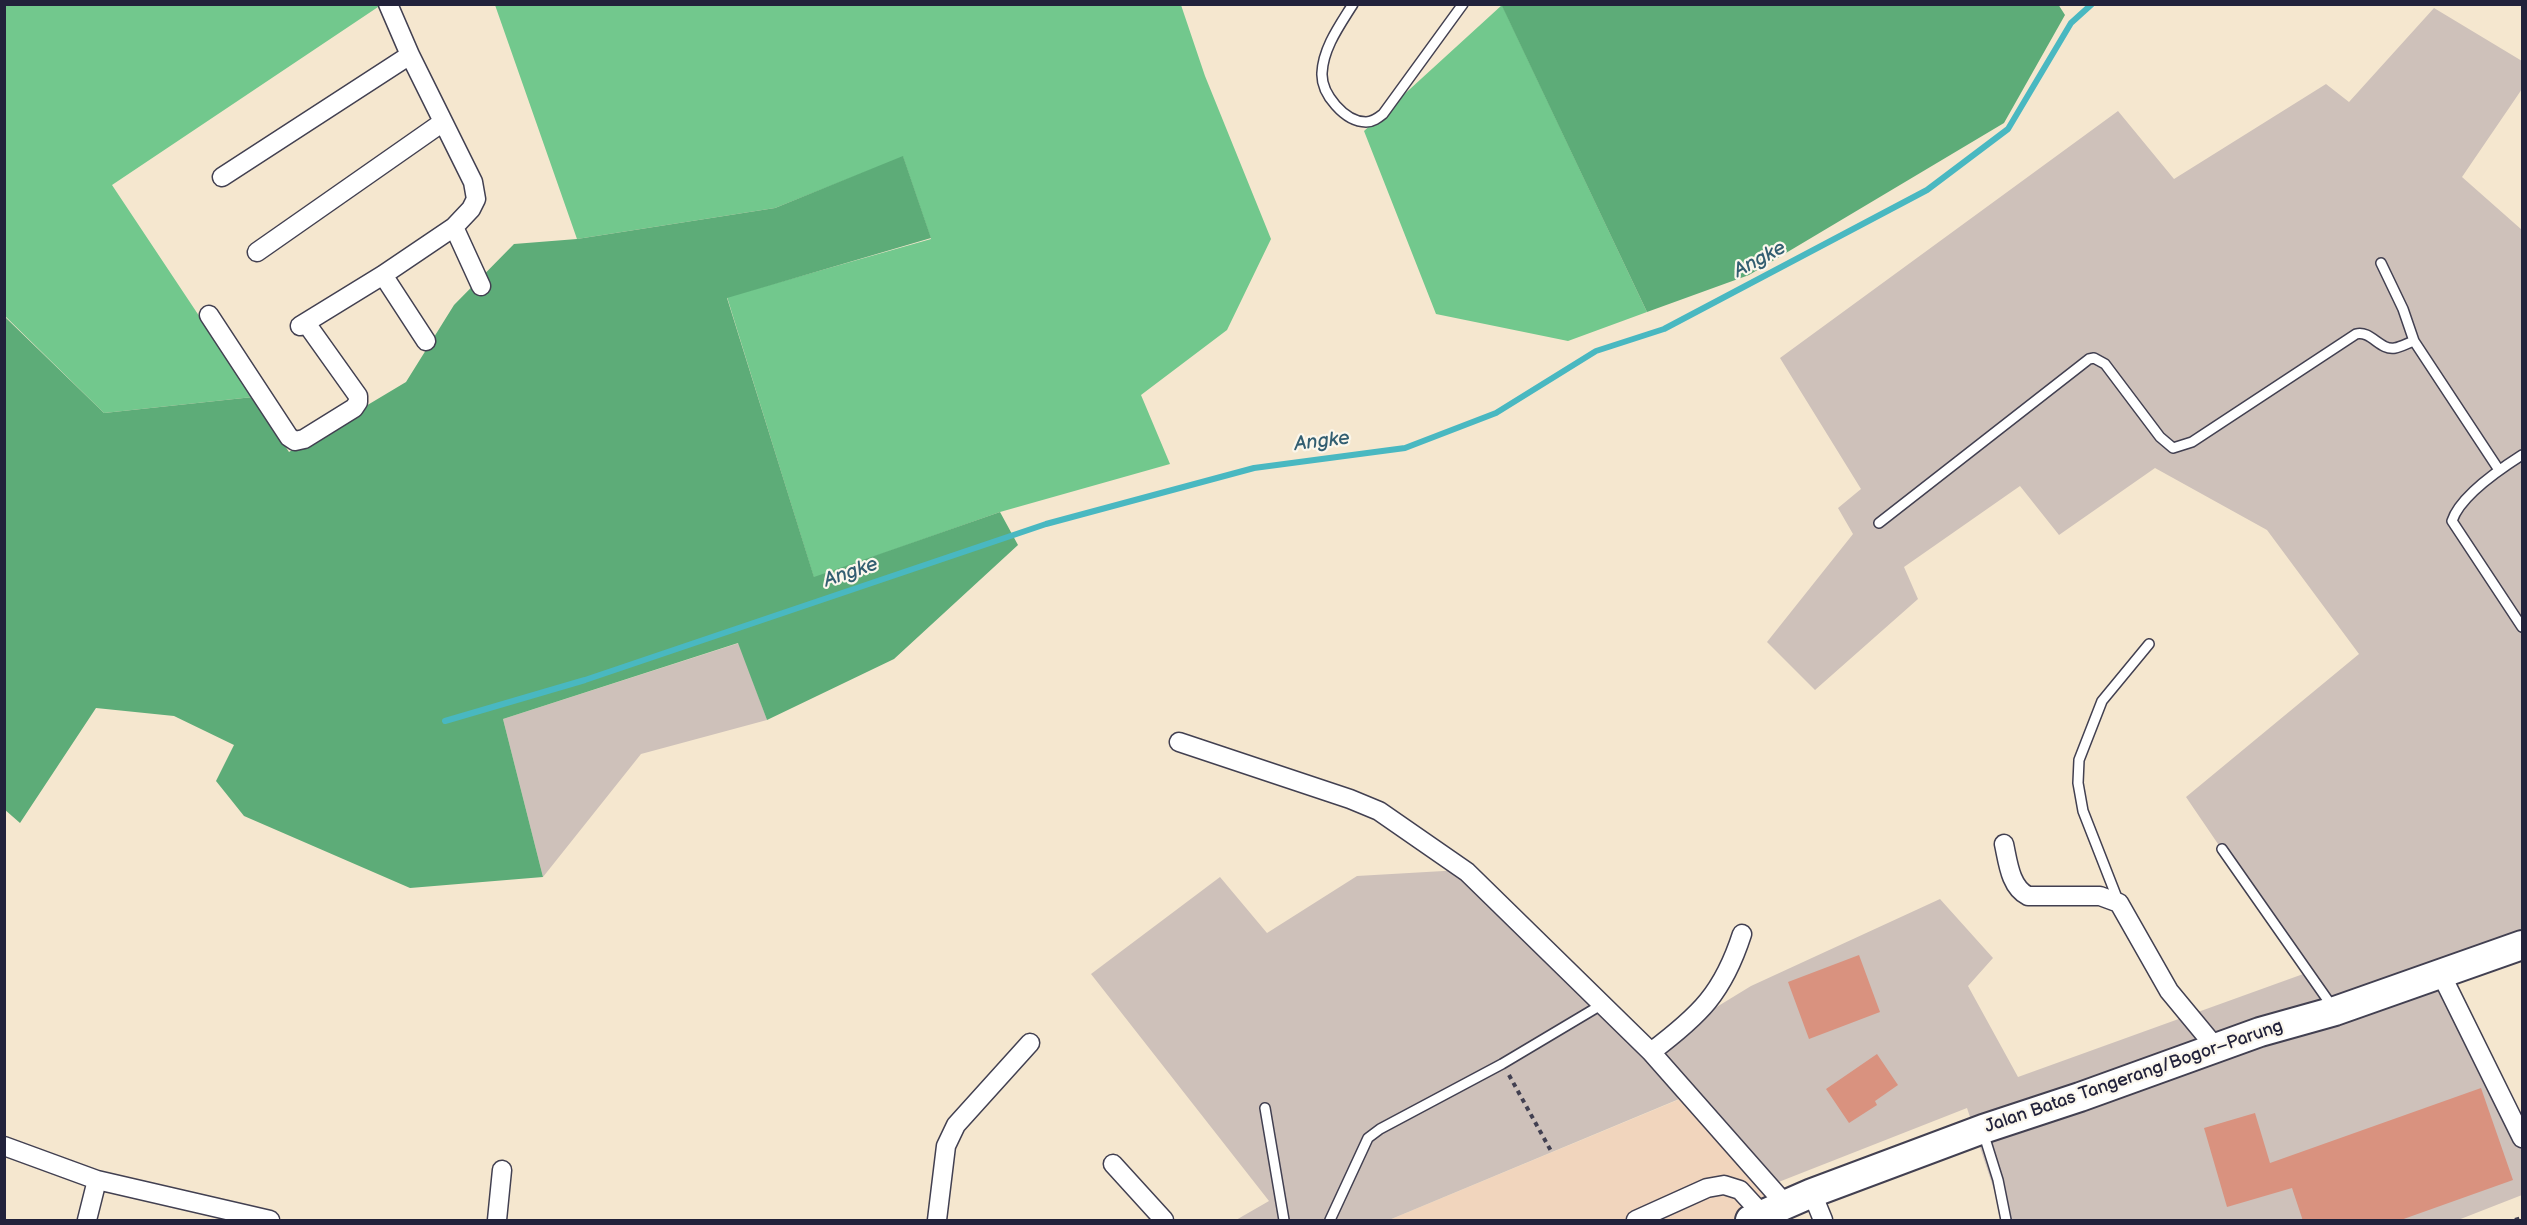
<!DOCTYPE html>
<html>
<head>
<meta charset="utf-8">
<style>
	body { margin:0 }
	#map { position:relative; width:2527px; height:1225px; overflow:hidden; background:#f5e7cf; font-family:"Balsamiq Sans",sans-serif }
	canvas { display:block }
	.frame { position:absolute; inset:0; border:6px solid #22223b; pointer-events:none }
</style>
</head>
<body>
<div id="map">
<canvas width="2527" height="1225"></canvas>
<div class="frame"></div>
</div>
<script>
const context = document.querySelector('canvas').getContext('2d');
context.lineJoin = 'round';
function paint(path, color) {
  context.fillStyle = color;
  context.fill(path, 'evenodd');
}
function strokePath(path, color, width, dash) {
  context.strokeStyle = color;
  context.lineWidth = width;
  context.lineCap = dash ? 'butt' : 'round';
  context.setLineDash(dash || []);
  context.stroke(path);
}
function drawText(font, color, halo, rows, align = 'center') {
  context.font = font + ' "Balsamiq Sans",sans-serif';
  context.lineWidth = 4.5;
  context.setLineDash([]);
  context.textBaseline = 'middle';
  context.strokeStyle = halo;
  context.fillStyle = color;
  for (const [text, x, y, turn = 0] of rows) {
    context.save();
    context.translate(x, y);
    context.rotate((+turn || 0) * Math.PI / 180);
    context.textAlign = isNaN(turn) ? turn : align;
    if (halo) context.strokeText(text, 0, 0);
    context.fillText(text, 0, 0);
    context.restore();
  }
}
paint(new Path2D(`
	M 1697,1092 L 1771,1185 L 1786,1220 L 1389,1220 Z`), '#f1d5bd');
paint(new Path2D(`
	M 2434,8 L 2522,61 L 2522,89 L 2462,177 L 2522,230 L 2522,940 L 2447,969 L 2522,1130 L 2522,1195 L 2458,1220 L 2004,1220 L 1967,1108 L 1771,1185 L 1696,1092 L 1389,1220 L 1236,1220 L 1269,1201 L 1091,974 L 1220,877 L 1267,933 L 1357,876 L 1461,870 L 1643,1052 L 1751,986 L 1940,899 L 1993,958 L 1968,986 L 2018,1077 L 2306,973 L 2186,797 L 2359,654 L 2267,530 L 2155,468 L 2059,535 L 2020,486 L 1904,567 L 1918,599 L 1815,690 L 1767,642 L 1853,534 L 1838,508 L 1861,489 L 1780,358 L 2118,111 L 2174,179 L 2326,84 L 2349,102 Z
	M 739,643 L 767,720 L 641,754 L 543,877 L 503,719 Z`), '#cec1ba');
paint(new Path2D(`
	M 978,4 L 990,6 L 990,4 L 1181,5 L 1205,76 L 1271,239 L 1227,330 L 1141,395 L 1170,464 L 1000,512 L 814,578 L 727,297 L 931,239 L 903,157 L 775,208 L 577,239 L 495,5 Z
	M 4,5 L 381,5 L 112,185 L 253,397 L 104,413 L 5,316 Z
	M 1502,5 L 1647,312 L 1568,341 L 1436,314 L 1364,131 Z`), '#72c88d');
paint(new Path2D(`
	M 1504,5 L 2058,4 L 2065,15 L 2004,123 L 1749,275 L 1647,312 L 1502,6 Z
	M 903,156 L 931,238 L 727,298 L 814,577 L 1000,512 L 1018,545 L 894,659 L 767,720 L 738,643 L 503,719 L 543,877 L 410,888 L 244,816 L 216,781 L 234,745 L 174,716 L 96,708 L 20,823 L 4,809 L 4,316 L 104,413 L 253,397 L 289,452 L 406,382 L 454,305 L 514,244 L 577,239 L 775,208 Z`), '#5dac78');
strokePath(new Path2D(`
	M 445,721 L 585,680 L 1046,524 L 1254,468 L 1405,448 L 1496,413 L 1596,351 L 1664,329 L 1927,190 L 2008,129 L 2071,23 L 2092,4`), '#49b8c1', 6);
paint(new Path2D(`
	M 1859,955 L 1880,1012 L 1809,1039 L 1788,982 Z
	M 1877,1054 L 1898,1085 L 1875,1101 L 1877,1105 L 1849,1123 L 1826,1089 Z
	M 2481,1088 L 2513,1180 L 2398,1221 L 2303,1221 L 2292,1188 L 2227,1207 L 2204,1128 L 2255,1113 L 2270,1163 Z`), '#d9927f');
const service = new Path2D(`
	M 1353,4 C 1340,25 1323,48 1322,73 C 1321,94 1345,122 1366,122 C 1373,122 1378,118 1383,114 L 1463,4
	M 2381,263 L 2403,309 L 2414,341 L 2499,470
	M 2522,455 C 2500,469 2460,496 2452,521 L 2522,627
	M 1879,523 L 2089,359 L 2094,358 L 2105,364 L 2160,437 L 2173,448 L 2192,442 L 2356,334 C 2371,330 2380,351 2395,348 C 2401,347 2408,343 2414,341
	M 2222,849 L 2334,1009
	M 2119,903 L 2083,811 L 2078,783 L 2079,760 L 2102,701 L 2149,644
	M 1265,1108 L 1284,1220
	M 1983,1132 L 1998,1180 L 2006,1220
	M 1330,1220 L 1368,1138 L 1380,1129 L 1502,1064 L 1601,1005`);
const minor = new Path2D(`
	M 222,177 L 410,55
	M 454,227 L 481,286
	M 257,252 L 443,122
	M 383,275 L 426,341
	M 209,315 L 289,437 L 295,441 L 304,439 L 354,408 L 358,402 L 358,396 L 306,323
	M 300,326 L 383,275 L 454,227 L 471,209 L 476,199 L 473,182 L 410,55 L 388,4
	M 1179,742 L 1350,799 L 1379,811 L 1467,872 L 1651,1052 L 1786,1205
	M 2004,844 C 2008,862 2010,887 2028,896 L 2100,896 L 2119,903 L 2169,991 L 2217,1049
	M 2441,974 L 2522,1138
	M 1651,1052 C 1700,1015 1723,993 1742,934
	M 4,1146 L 97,1180 L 270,1220
	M 1113,1164 L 1164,1220
	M 1812,1193 L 1823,1220
	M 87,1220 L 97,1180
	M 497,1220 L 502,1170
	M 937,1220 L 946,1146 L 956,1125 L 1030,1043
	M 1636,1220 L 1707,1188 L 1724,1185 L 1740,1190 L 1762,1214 L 1765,1220`);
const primary = new Path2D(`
	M 1750,1220 L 1812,1193 L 1983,1129 L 2080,1097 L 2260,1032 L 2335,1011 L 2522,945`);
strokePath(service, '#424051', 12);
strokePath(minor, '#424051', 21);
strokePath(primary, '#424051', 32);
strokePath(new Path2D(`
	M 1509,1075 L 1551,1151
	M 2515,1220 L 2522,1218`), '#424051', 4, [4.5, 4.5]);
strokePath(service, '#fff', 9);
strokePath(minor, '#fff', 18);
strokePath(primary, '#fff', 28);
drawText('18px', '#22223b', '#fbf7ec', [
	["Jalan Batas Tangerang/Bogor–Parung",2134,1077,-19]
]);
drawText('italic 20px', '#325e71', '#fbf7ec', [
	["Angke",1760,260,-28],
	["Angke",1322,442,-7],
	["Angke",851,573,-19]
]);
</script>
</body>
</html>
